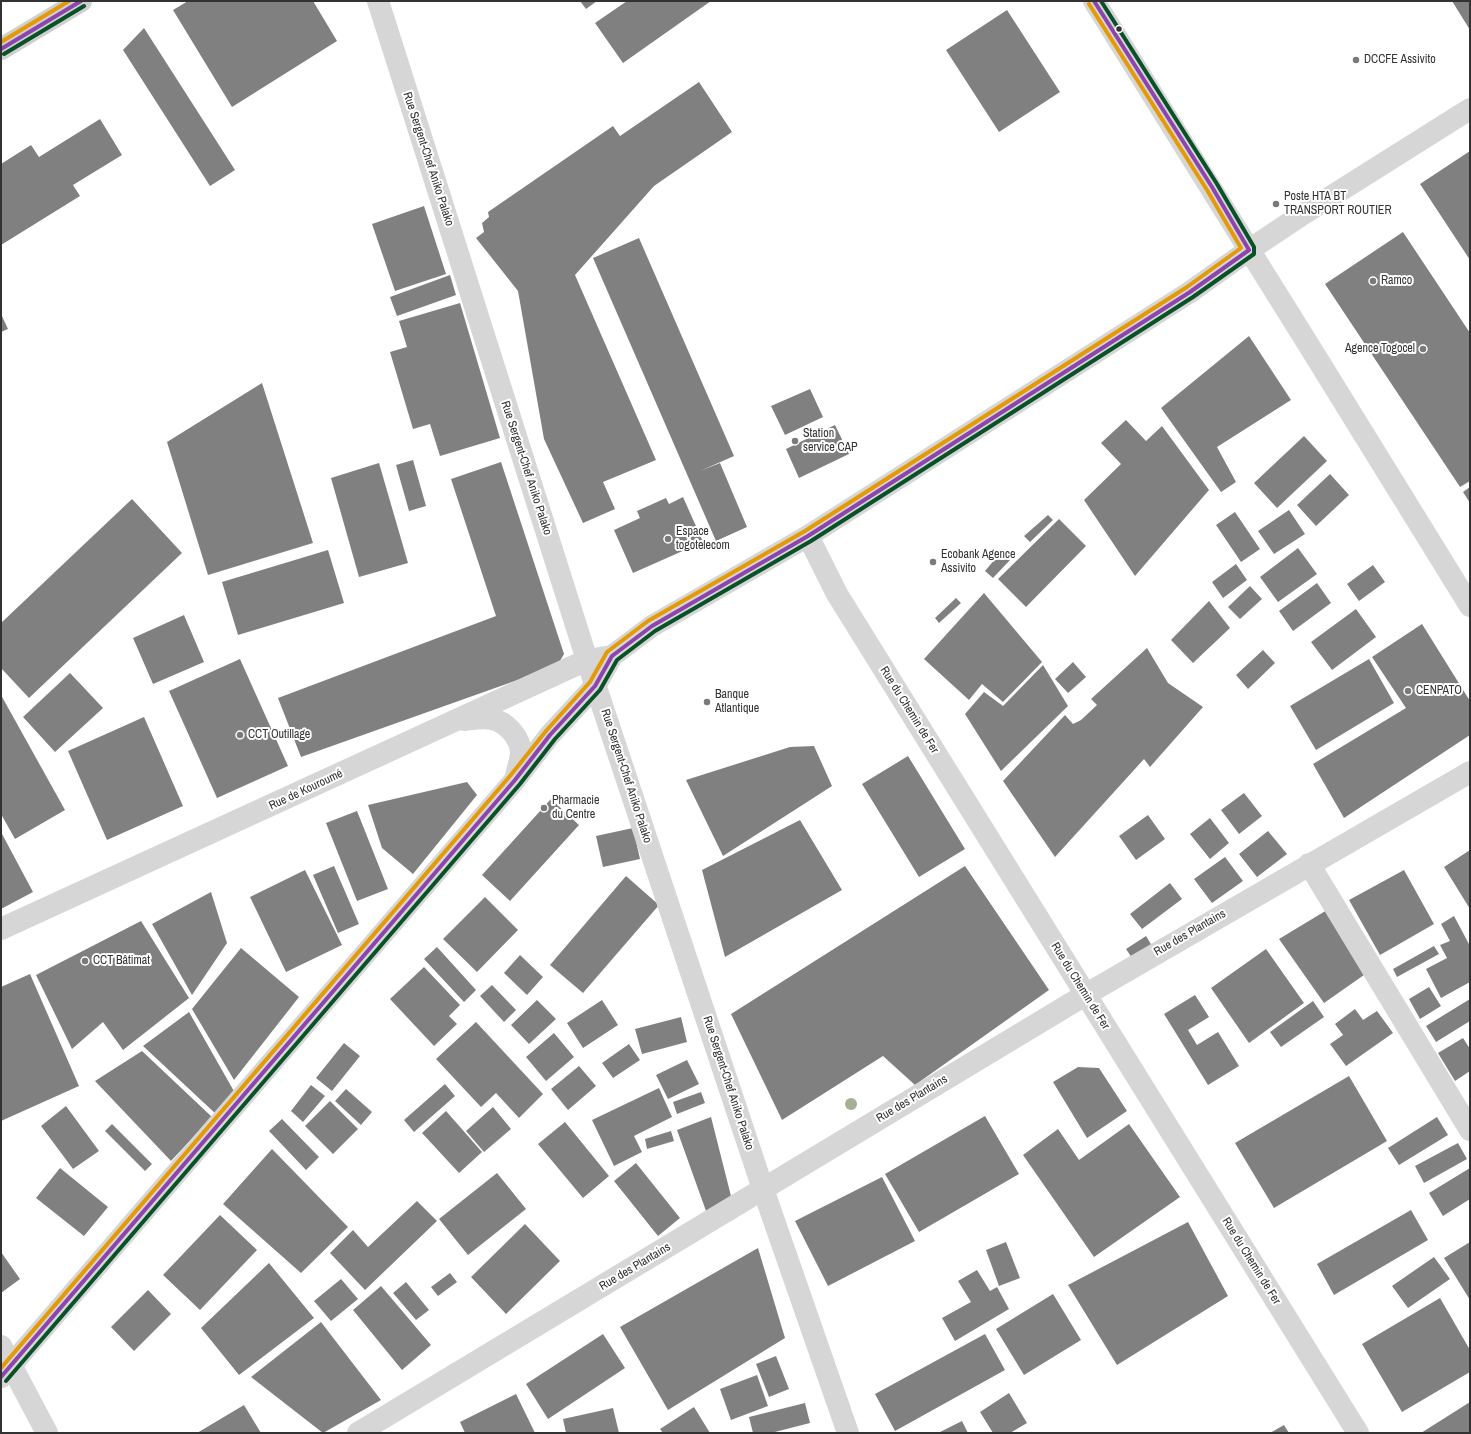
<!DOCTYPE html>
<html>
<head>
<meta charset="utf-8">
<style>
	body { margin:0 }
	#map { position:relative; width:1471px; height:1434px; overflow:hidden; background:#fff; font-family:"Archivo Narrow",sans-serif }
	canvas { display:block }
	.frame { position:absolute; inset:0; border:2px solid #323232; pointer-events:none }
</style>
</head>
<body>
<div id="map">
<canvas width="1471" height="1434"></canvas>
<div class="frame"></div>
</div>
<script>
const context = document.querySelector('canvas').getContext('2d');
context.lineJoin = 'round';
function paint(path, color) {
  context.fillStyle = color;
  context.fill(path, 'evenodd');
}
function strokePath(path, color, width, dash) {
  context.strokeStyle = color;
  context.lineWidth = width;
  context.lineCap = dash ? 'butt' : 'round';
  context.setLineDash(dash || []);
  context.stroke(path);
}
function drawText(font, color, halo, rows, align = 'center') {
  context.font = font + ' "Archivo Narrow",sans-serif';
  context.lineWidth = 4;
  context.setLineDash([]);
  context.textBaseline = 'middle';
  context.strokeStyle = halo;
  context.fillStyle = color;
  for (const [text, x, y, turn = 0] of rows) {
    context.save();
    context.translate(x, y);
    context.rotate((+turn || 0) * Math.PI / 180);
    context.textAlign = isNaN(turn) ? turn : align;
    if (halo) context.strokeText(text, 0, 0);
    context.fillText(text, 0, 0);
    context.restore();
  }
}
paint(new Path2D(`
	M 188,1 L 313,1 L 337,41 L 232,107 L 173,10 Z
	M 580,1 L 597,1 L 586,9 Z
	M 627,1 L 711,1 L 623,63 L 595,23 Z
	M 1452,1 L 1470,1 L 1470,30 Z
	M 1007,10 L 1060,92 L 999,132 L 946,50 Z
	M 144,28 L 235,170 L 210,186 L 123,50 Z
	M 699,82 L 732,132 L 654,186 L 575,275 L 656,460 L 603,482 L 615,509 L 583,523 L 544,439 L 518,291 L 476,238 L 484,232 L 482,223 L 489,217 L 488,212 L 613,126 L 620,136 Z
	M 100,119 L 122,155 L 73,185 L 80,196 L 1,245 L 1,164 L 31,145 L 39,157 Z
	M 1470,151 L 1470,260 L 1420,184 Z
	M 424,206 L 446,274 L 395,291 L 372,224 Z
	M 1403,232 L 1470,333 L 1470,481 L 1460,487 L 1325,284 Z
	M 639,238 L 734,456 L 700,471 L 720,463 L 747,527 L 716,541 L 593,258 Z
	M 450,275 L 456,295 L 397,316 L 390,297 Z
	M 460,303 L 500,438 L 440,456 L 430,424 L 413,429 L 390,352 L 407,347 L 399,321 Z
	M 1,314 L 8,329 L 1,332 Z
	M 1249,336 L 1291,400 L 1217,447 L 1236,482 L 1221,492 L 1161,408 Z
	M 262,383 L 313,543 L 208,575 L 167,442 Z
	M 810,389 L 823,417 L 785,435 L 771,406 Z
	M 1126,420 L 1146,441 L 1162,426 L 1209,490 L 1135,576 L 1084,500 L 1121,464 L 1101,443 Z
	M 835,425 L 849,454 L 799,478 L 786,449 Z
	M 1304,436 L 1327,461 L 1277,508 L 1254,483 Z
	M 413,460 L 426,506 L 409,511 L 396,465 Z
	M 501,462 L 564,654 L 557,666 L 301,757 L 278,698 L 496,616 L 451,479 Z
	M 379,463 L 408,563 L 359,577 L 331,478 Z
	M 1330,474 L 1349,495 L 1316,526 L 1297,505 Z
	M 1470,487 L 1470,503 L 1463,492 Z
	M 683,497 L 703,542 L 633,573 L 614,530 L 640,518 L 637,511 L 666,498 L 669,504 Z
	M 132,499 L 182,553 L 29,698 L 1,668 L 1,623 Z
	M 1289,510 L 1305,534 L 1274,554 L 1258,531 Z
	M 1235,512 L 1260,549 L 1241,562 L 1216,525 Z
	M 1048,515 L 1053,520 L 1030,542 L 1024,536 Z
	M 1059,519 L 1086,546 L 1026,607 L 998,579 Z
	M 1298,548 L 1317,574 L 1278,602 L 1260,577 Z
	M 328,550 L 344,603 L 238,635 L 222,582 Z
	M 1001,552 L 1010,560 L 993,578 L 985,571 Z
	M 1236,564 L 1247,580 L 1223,598 L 1212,582 Z
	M 1373,565 L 1385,582 L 1359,601 L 1347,584 Z
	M 1317,583 L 1331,603 L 1293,631 L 1279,611 Z
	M 1250,586 L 1262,599 L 1240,619 L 1228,607 Z
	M 984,593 L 1042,662 L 1003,702 L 982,684 L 969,700 L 924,659 Z
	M 956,598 L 961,603 L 939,623 L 935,618 Z
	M 1209,601 L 1230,628 L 1193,663 L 1171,640 Z
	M 1356,609 L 1376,637 L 1332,670 L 1311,642 Z
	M 184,615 L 204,662 L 153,684 L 133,638 Z
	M 1422,624 L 1470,701 L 1470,735 L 1344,818 L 1313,764 L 1406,708 L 1372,657 Z
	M 1147,648 L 1168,683 L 1203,707 L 1150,767 L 1144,759 L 1055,857 L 1003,781 L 1065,715 L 1073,724 L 1081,720 L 1097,705 L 1091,699 Z
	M 1263,650 L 1275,663 L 1248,689 L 1236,675 Z
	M 240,659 L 288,766 L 217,798 L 169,691 Z
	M 1369,659 L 1394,703 L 1316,750 L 1290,706 Z
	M 1073,662 L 1086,677 L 1068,693 L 1055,679 Z
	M 1043,665 L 1068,706 L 1001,771 L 965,714 L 984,692 L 1003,706 Z
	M 70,673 L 103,708 L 55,752 L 23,717 Z
	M 1,695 L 65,810 L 15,839 L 1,814 Z
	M 144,717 L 183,806 L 107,840 L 68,751 Z
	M 814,746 L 832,786 L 723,856 L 686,780 L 790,747 Z
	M 908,756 L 965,849 L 919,877 L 862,784 Z
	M 467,782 L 477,795 L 413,874 L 382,848 L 368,805 Z
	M 1244,793 L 1262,816 L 1239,834 L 1221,810 Z
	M 551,799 L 579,825 L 510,901 L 482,875 Z
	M 357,811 L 388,889 L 357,901 L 326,823 Z
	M 1148,815 L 1165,839 L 1136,860 L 1119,836 Z
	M 1210,818 L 1229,843 L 1210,859 L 1190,834 Z
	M 800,820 L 842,890 L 725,957 L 702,870 Z
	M 633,828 L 640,859 L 603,867 L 596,836 Z
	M 1268,831 L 1287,854 L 1257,877 L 1239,854 Z
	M 1,832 L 33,892 L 1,909 Z
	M 1470,850 L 1470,909 L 1444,867 Z
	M 1225,857 L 1243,881 L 1212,903 L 1194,879 Z
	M 334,866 L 359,924 L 338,933 L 313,875 Z
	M 965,866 L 1049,990 L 915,1085 L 883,1056 L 782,1120 L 731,1014 Z
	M 305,870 L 342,945 L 286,972 L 250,897 Z
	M 1404,870 L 1434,924 L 1380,955 L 1349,900 Z
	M 626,876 L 659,905 L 583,993 L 550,965 Z
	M 1170,883 L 1182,899 L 1142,929 L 1130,914 Z
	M 211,892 L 227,943 L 192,995 L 152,924 Z
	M 485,897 L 518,930 L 477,972 L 443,939 Z
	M 1327,910 L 1364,975 L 1324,1003 L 1279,939 Z
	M 1454,916 L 1470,946 L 1470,982 L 1441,998 L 1426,969 L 1447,958 L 1440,945 L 1450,941 L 1441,924 Z
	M 141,921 L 189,998 L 123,1050 L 103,1022 L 72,1049 L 36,975 Z
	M 1146,936 L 1152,946 L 1132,958 L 1126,949 Z
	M 1434,946 L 1439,954 L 1397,977 L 1393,969 Z
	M 437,947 L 476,990 L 464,1002 L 424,959 Z
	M 241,948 L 299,997 L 234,1080 L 192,1009 Z
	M 1266,949 L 1304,1003 L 1249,1043 L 1211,988 Z
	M 520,955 L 543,977 L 527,995 L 504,973 Z
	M 424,967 L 460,1005 L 449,1016 L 457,1024 L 434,1046 L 390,999 Z
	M 30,974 L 79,1086 L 1,1121 L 1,987 Z
	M 492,985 L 516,1010 L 504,1022 L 480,996 Z
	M 1429,987 L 1441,1006 L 1420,1019 L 1409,999 Z
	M 1195,995 L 1209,1017 L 1188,1030 L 1197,1045 L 1218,1032 L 1239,1066 L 1208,1085 L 1164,1014 Z
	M 1470,999 L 1470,1021 L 1436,1042 L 1426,1026 Z
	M 537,1000 L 556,1019 L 529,1044 L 511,1025 Z
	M 602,1000 L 618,1025 L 583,1048 L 567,1023 Z
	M 1313,1001 L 1324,1017 L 1281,1047 L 1270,1032 Z
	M 1355,1009 L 1363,1020 L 1377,1011 L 1393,1033 L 1346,1066 L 1330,1044 L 1343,1035 L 1335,1024 Z
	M 189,1012 L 235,1093 L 217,1115 L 143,1046 Z
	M 681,1017 L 687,1042 L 642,1054 L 635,1029 Z
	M 476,1022 L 543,1094 L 519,1118 L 496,1093 L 481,1107 L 436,1059 Z
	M 554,1033 L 574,1057 L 546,1081 L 526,1057 Z
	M 1463,1038 L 1470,1049 L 1470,1071 L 1455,1081 L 1438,1053 Z
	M 344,1043 L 360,1056 L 332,1091 L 316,1078 Z
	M 629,1044 L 640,1060 L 613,1078 L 602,1063 Z
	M 142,1051 L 212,1117 L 171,1161 L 95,1081 Z
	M 687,1060 L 699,1084 L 668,1099 L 656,1075 Z
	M 579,1066 L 596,1086 L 568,1110 L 551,1089 Z
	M 1078,1067 L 1099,1068 L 1127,1111 L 1087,1138 L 1053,1082 Z
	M 1349,1076 L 1387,1141 L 1274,1208 L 1235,1143 Z
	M 445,1084 L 455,1096 L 414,1132 L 404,1120 Z
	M 311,1085 L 325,1096 L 303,1122 L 291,1111 Z
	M 659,1088 L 672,1117 L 634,1136 L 642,1152 L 614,1166 L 592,1120 Z
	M 346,1089 L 372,1112 L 361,1125 L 335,1101 Z
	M 701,1092 L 705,1103 L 677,1114 L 673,1102 Z
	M 330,1101 L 358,1129 L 333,1154 L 305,1126 Z
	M 66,1106 L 99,1151 L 73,1169 L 41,1126 Z
	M 493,1107 L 511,1129 L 484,1152 L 466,1131 Z
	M 446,1111 L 482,1152 L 459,1173 L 422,1133 Z
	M 985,1116 L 1019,1174 L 919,1232 L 885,1174 Z
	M 711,1117 L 732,1200 L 706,1211 L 677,1130 Z
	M 1437,1117 L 1448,1135 L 1399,1165 L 1388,1148 Z
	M 282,1119 L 319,1157 L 306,1170 L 269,1131 Z
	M 565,1122 L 609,1176 L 583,1198 L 538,1144 Z
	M 112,1124 L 152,1164 L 145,1171 L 105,1131 Z
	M 1129,1124 L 1180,1197 L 1094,1257 L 1023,1155 L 1058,1129 L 1079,1160 Z
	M 671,1131 L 674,1141 L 647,1149 L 645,1139 Z
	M 1458,1143 L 1467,1159 L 1424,1183 L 1415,1166 Z
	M 272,1149 L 348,1227 L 301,1273 L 223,1204 Z
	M 636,1163 L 680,1218 L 658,1236 L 614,1181 Z
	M 60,1168 L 108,1207 L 84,1236 L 36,1198 Z
	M 1470,1168 L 1470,1199 L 1443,1216 L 1429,1193 Z
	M 497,1173 L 526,1209 L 468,1255 L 439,1219 Z
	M 882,1177 L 915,1241 L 828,1286 L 795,1221 Z
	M 417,1201 L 437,1221 L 365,1290 L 330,1253 L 353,1230 L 368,1247 Z
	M 1411,1210 L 1428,1240 L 1334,1295 L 1317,1264 Z
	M 220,1215 L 257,1250 L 200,1310 L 163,1275 Z
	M 1188,1222 L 1228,1296 L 1117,1365 L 1068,1285 Z
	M 525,1224 L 560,1261 L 506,1314 L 471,1277 Z
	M 1006,1242 L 1020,1278 L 999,1286 L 986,1250 Z
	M 1470,1242 L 1470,1300 L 1444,1258 Z
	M 758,1248 L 785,1338 L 668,1410 L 620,1327 Z
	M 1,1252 L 20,1279 L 1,1293 Z
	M 1434,1257 L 1450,1279 L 1408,1308 L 1392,1286 Z
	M 269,1263 L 314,1318 L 239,1375 L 201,1328 Z
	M 977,1270 L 990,1291 L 997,1287 L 1009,1309 L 955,1341 L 942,1318 L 971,1302 L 958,1281 Z
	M 450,1273 L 457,1282 L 438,1296 L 431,1287 Z
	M 341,1279 L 358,1299 L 331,1321 L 314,1301 Z
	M 406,1282 L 429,1310 L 416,1320 L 393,1293 Z
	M 381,1286 L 431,1345 L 402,1370 L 353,1310 Z
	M 148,1290 L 171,1314 L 134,1351 L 111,1327 Z
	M 1053,1294 L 1081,1340 L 1024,1375 L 996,1329 Z
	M 1440,1298 L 1470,1350 L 1470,1372 L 1402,1412 L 1362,1344 Z
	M 321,1322 L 381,1400 L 323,1433 L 251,1377 Z
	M 603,1334 L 625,1368 L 548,1419 L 526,1384 Z
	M 985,1334 L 1005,1370 L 895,1431 L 875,1394 Z
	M 776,1356 L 789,1389 L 769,1397 L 756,1364 Z
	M 757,1375 L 768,1406 L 731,1420 L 720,1389 Z
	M 1009,1393 L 1027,1423 L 1010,1433 L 993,1433 L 980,1412 Z
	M 516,1394 L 535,1433 L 465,1433 L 460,1422 Z
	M 1470,1402 L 1470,1433 L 1421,1433 Z
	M 805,1403 L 810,1423 L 771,1433 L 753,1433 L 749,1417 Z
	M 244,1405 L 261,1433 L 197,1433 Z
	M 694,1407 L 710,1433 L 663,1433 L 660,1429 Z
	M 613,1408 L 619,1433 L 566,1433 L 563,1419 Z
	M 962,1421 L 968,1433 L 938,1433 Z
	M 1284,1425 L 1289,1433 L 1270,1433 Z`), '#808080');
strokePath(new Path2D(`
	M 378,1 L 587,660 L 763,1189 L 848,1433
	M 1309,864 L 1470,1130
	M 1,1346 L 47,1433
	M 358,1433 L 1085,995 L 1470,772`), '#d6d6d6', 22);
strokePath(new Path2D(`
	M 1094,1 C 1221,202 1345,404 1470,606
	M 808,536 L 837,594 L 1358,1433
	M 465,720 C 473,719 483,717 492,719 C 507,722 520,738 521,752 C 521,760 517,769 516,777
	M 1,929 L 587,660 L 612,656
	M 1,1377 L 515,780 L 550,735 L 595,686 L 612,656 L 652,626 L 808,536 L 1190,292 L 1249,250 L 1300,216 L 1470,109`), '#d6d6d6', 22);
strokePath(new Path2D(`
	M 1,49 L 81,1`), '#cfcfcf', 22);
strokePath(new Path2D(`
	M 1094,1 L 1212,187 L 1249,250
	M 1,49 L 81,1
	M 1,1377 L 515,780 L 550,735 L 595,686 L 612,656 L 652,626 L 808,536 L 1190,292 L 1249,250`), '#8e44ad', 4);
strokePath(new Path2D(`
	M 4,54 L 84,6
	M 6,1381 L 520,784 L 555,739 L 600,690 L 617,660 L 655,631 L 811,541 L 1193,297 L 1254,254 L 1254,247 L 1217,184 L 1101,1`), '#095228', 4);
strokePath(new Path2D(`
	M 1,42 L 69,1
	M 1,1368 L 510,776 L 546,731 L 590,682 L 607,652 L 648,621 L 805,531 L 1187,287 L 1241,248 L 1207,190 L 1089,4`), '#e39a05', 4);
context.fillStyle = '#a5b095';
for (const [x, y] of [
	[851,1104]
]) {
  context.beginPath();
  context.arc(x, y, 6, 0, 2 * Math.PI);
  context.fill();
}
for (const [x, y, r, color] of [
	[1119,29,3.5,"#323232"],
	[1356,60,4,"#7a7a7a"],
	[1276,204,4,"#7a7a7a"],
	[1373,281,4,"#7a7a7a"],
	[1423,349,4,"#7a7a7a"],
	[795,441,4,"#7a7a7a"],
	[668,539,4,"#7a7a7a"],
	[933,562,4,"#7a7a7a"],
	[1408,691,4,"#7a7a7a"],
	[707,702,4,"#7a7a7a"],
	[240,735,4,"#7a7a7a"],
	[544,808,4,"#7a7a7a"],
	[85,961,4,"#7a7a7a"]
]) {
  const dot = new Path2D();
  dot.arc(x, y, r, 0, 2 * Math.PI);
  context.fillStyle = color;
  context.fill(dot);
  strokePath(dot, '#fff', 1.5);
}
drawText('12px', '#323232', '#fff', [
	["DCCFE Assivito",1364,60],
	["Poste HTA BT",1284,197],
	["TRANSPORT ROUTIER",1284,211],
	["Ramco",1381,281],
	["Agence Togocel",1415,349,"right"],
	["Station",803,434],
	["service CAP",803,448],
	["Espace",676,532],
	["togotelecom",676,546],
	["Ecobank Agence",941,555],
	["Assivito",941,569],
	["CENPATO",1416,691],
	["Banque",715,695],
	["Atlantique",715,709],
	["CCT Outillage",248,735],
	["Pharmacie",552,801],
	["du Centre",552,815],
	["CCT Bâtimat",93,961]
], 'left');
drawText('12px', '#323232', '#fff', [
	["Rue Sergent-Chef Aniko Palako",428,159,72],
	["Rue Sergent-Chef Aniko Palako",526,468,72],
	["Rue du Chemin de Fer",909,710,58],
	["Rue Sergent-Chef Aniko Palako",626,776,72],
	["Rue de Kouroumé",306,790,-25],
	["Rue des Plantains",1190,933,-30],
	["Rue du Chemin de Fer",1080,986,58],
	["Rue Sergent-Chef Aniko Palako",728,1083,72],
	["Rue des Plantains",912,1099,-31],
	["Rue du Chemin de Fer",1251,1261,58],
	["Rue des Plantains",635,1267,-31]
]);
</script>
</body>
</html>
